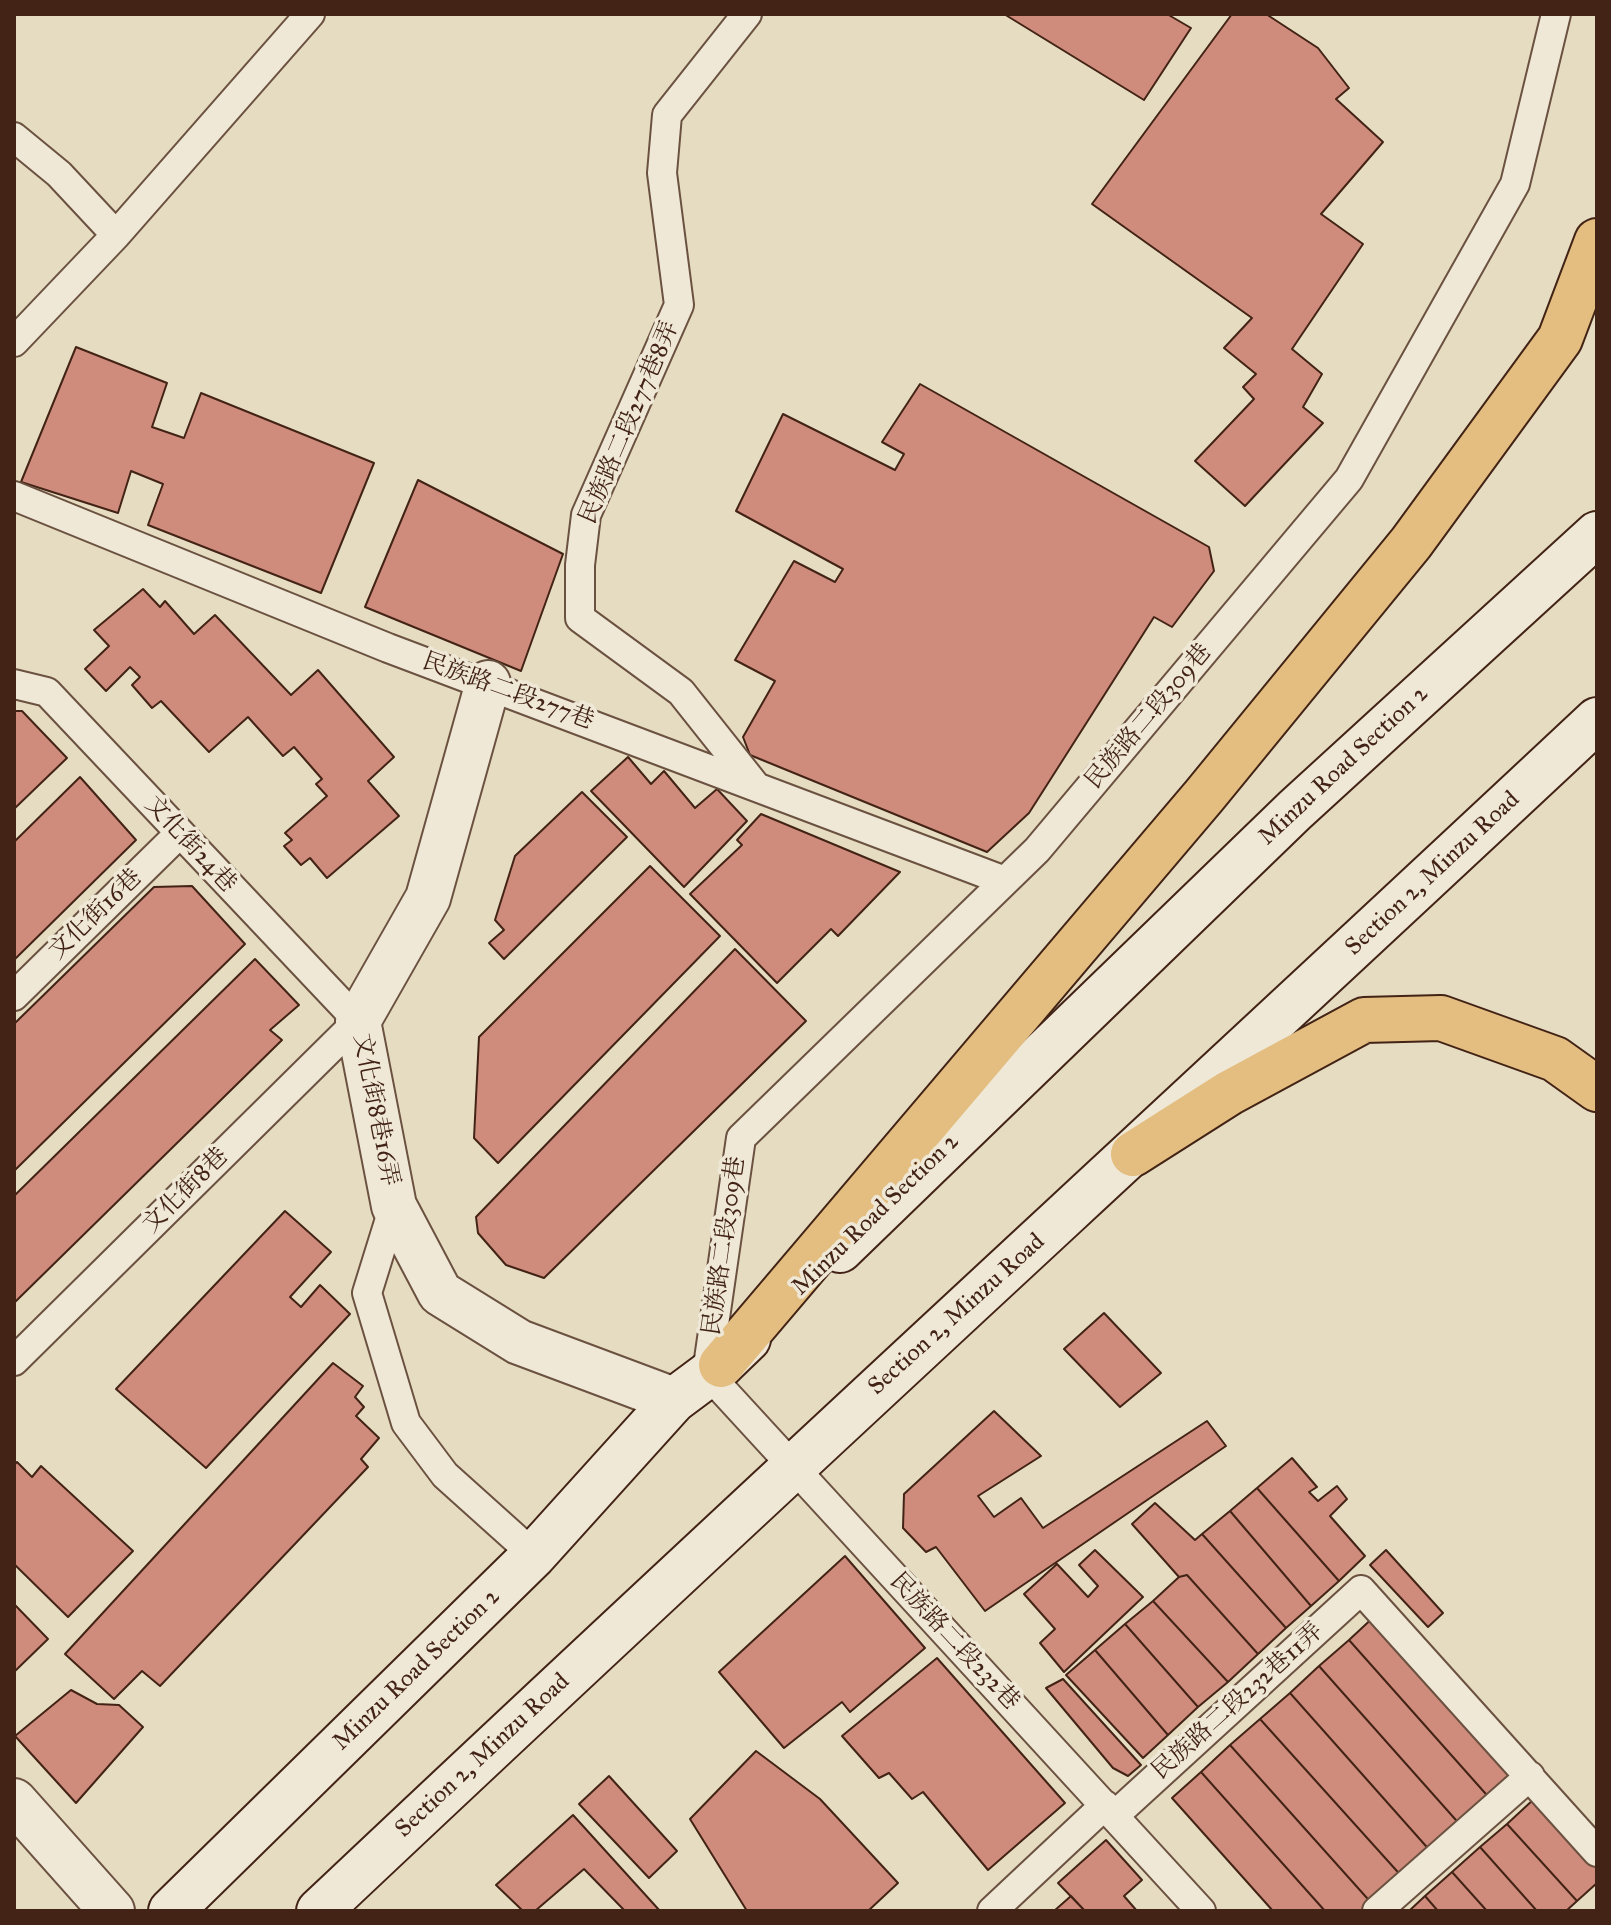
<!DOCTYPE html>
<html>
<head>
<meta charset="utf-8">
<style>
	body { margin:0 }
	#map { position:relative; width:1611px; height:1925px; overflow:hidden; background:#e6dcc1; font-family:"IM FELL Great Primer",serif }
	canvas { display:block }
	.frame { position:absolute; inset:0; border:16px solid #422315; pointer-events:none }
</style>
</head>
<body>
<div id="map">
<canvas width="1611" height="1925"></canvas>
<div class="frame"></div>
</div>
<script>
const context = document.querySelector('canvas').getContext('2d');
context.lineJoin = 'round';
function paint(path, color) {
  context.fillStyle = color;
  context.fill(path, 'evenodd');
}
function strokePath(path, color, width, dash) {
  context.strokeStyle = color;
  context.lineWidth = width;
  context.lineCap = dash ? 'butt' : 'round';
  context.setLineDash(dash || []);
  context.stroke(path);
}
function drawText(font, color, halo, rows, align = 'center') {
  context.font = font + ' "IM FELL Great Primer","Noto Serif TC",serif';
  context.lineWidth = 7;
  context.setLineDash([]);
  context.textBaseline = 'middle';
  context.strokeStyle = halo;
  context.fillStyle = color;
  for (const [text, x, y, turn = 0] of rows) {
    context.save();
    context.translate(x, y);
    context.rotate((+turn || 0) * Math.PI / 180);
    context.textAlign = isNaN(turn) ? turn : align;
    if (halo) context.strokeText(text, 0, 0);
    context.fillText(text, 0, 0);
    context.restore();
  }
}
const building = new Path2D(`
	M 1004,14 L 1167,14 L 1191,28 L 1144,100 Z
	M 1232,14 L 1266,14 L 1318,48 L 1349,88 L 1336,99 L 1383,142 L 1321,214 L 1363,244 L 1292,349 L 1322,374 L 1303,407 L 1323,423 L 1245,506 L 1195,461 L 1254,399 L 1243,387 L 1256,374 L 1224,348 L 1252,318 L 1092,204 Z
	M 76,347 L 167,383 L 152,427 L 184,438 L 201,393 L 374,463 L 321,593 L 148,525 L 163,484 L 131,471 L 118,513 L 21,482 Z
	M 920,384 L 1209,547 L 1214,571 L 1172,627 L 1154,617 L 1029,813 L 987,852 L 750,755 L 743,737 L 775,681 L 735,660 L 794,561 L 835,582 L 843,569 L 736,511 L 783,414 L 895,470 L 904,454 L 882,442 Z
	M 418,480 L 563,554 L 521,671 L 365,607 Z
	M 143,589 L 160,607 L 165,601 L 194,634 L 215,615 L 291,695 L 318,670 L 394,757 L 368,781 L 399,816 L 327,878 L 310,858 L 301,865 L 284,846 L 292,840 L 285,833 L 327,796 L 316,784 L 322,779 L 294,747 L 283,756 L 248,717 L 209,752 L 161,701 L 152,708 L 132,685 L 140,677 L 130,667 L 106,691 L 85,669 L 109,646 L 94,630 Z
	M 14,711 L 22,711 L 67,758 L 14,809 Z
	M 628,757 L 651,784 L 664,771 L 695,808 L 717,789 L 747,821 L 684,887 L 591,791 Z
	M 80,777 L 136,840 L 14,960 L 14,842 Z
	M 582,792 L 627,837 L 504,959 L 489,943 L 504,930 L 495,920 L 515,856 Z
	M 761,814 L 900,872 L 838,936 L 831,929 L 777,983 L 690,894 L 742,845 L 737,840 Z
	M 650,866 L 720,936 L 498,1163 L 474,1138 L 479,1037 Z
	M 192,886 L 245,944 L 14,1171 L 14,1024 L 154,887 Z
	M 735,949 L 806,1021 L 544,1278 L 506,1265 L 478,1233 L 476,1217 Z
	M 255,959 L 299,1005 L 270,1030 L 282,1040 L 14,1303 L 14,1196 Z
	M 285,1211 L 331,1252 L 290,1297 L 301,1307 L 320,1285 L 350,1314 L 206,1468 L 116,1389 Z
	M 1104,1313 L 1161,1373 L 1120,1407 L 1064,1349 Z
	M 333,1363 L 363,1386 L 355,1397 L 364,1407 L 356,1416 L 379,1438 L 361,1459 L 368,1467 L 160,1686 L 142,1671 L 114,1699 L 65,1654 Z
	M 994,1411 L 1041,1456 L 978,1496 L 994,1517 L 1021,1498 L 1043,1528 L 1207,1421 L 1226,1446 L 985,1611 L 936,1547 L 926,1552 L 903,1528 L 904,1494 Z
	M 1292,1458 L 1317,1487 L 1309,1492 L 1318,1501 L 1337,1486 L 1347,1499 L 1330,1516 L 1365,1556 L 1339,1581 L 1257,1488 Z
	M 17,1462 L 32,1477 L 41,1466 L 133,1551 L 68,1617 L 14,1564 L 14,1465 Z
	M 1257,1488 L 1339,1581 L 1311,1606 L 1230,1511 Z
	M 1155,1503 L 1195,1540 L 1202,1534 L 1286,1628 L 1258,1654 L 1187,1575 L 1179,1577 L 1132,1524 Z
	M 1230,1511 L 1311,1606 L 1286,1628 L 1202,1534 Z
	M 1095,1550 L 1143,1597 L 1064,1672 L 1040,1643 L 1055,1629 L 1024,1594 L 1057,1564 L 1088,1597 L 1098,1586 L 1079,1565 Z
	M 1386,1550 L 1443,1613 L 1428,1627 L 1370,1565 Z
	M 845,1556 L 925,1648 L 850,1712 L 842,1702 L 784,1748 L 719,1672 Z
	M 1187,1575 L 1258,1654 L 1228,1682 L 1153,1601 L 1179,1577 Z
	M 1153,1601 L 1228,1682 L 1198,1707 L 1125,1624 Z
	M 14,1604 L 48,1639 L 14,1672 Z
	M 1378,1613 L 1522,1775 L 1493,1802 L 1349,1640 Z
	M 1125,1624 L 1198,1707 L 1168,1735 L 1095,1650 Z
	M 1349,1640 L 1493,1802 L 1463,1828 L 1319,1666 Z
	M 1095,1650 L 1168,1735 L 1143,1758 L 1066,1675 Z
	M 937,1658 L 1065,1803 L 988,1870 L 923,1792 L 912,1799 L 889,1773 L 879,1778 L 842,1736 Z
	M 1319,1666 L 1463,1828 L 1433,1854 L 1290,1693 Z
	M 1063,1679 L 1141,1765 L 1128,1776 L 1113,1768 L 1046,1688 Z
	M 71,1690 L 97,1704 L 119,1705 L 143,1727 L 76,1803 L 15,1736 Z
	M 1290,1693 L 1433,1854 L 1405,1880 L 1260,1719 Z
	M 1260,1719 L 1405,1880 L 1375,1907 L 1230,1745 Z
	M 1230,1745 L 1375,1907 L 1370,1911 L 1325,1911 L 1201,1772 Z
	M 756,1751 L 820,1799 L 898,1883 L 868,1911 L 747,1911 L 690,1819 Z
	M 1201,1772 L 1325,1911 L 1273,1911 L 1172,1798 Z
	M 609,1776 L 677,1851 L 649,1878 L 579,1804 Z
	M 1534,1799 L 1597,1868 L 1597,1883 L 1577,1901 L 1507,1824 Z
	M 573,1815 L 660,1911 L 625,1911 L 584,1869 L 535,1911 L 523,1911 L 496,1885 Z
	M 1507,1824 L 1577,1901 L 1566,1911 L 1537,1911 L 1480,1847 Z
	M 1106,1840 L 1142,1880 L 1124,1896 L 1137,1911 L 1085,1911 L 1058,1883 Z
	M 1480,1847 L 1537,1911 L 1487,1911 L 1452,1872 Z
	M 1452,1872 L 1487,1911 L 1438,1911 L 1425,1896 Z
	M 1071,1896 L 1085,1911 L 1054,1911 Z
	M 1425,1896 L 1438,1911 L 1409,1911 Z`);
paint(building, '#cf8c7c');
strokePath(building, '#422315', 2);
const lane = new Path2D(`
	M 747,14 L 667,115 L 662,173 L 679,305 L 586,515 L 580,565 L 580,618 L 681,692 L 754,784
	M 14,137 L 59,174 L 116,235
	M 14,342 L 116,235 L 310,14
	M 14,496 L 388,648 L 1005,881
	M 14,684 L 47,692 L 358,1021 L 14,1361
	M 14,996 L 179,834
	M 394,1206 L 367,1293 L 406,1423 L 445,1475 L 534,1555
	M 1115,1815 L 1361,1590 L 1597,1852
	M 992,1911 L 1105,1805
	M 1201,1911 L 707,1373 L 741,1138 L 1037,850 L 1349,479 L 1515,184 L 1556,14
	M 1377,1911 L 1530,1776`);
const street = new Path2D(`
	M 488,683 L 428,898 L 358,1021 L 394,1206 L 440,1293 L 519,1342 L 674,1400
	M 14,1801 L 112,1911`);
const secondary = new Path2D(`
	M 840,1250 L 1295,810 L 1597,534
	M 171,1911 L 534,1555 L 674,1400 L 721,1365 L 748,1339
	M 319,1911 C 742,1511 1172,1118 1597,720`);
const highway = new Path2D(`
	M 1133,1154 L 1229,1093 L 1364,1020 L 1441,1018 L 1555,1059 L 1597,1089
	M 721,1365 L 1204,796 L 1411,543 L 1560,339 L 1597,241`);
strokePath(lane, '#6b5140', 32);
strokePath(street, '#6b5140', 48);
strokePath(secondary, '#422315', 48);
strokePath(highway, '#422315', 48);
strokePath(lane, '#efe8d7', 28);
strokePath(street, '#efe8d7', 44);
strokePath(secondary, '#efe8d7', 44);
strokePath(highway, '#e3be80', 44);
drawText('24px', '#422315', '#efe8d7', [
	["民族路二段277巷8弄",630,423,-67],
	["民族路二段277巷",508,692,20],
	["民族路二段309巷",1149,717,-50],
	["Minzu Road Section 2",1344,766,-43],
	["文化街24巷",190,845,47],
	["Section 2, Minzu Road",1433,874,-43],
	["文化街16巷",96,915,-44],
	["文化街8巷16弄",375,1110,79],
	["文化街8巷",186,1191,-45],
	["Minzu Road Section 2",876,1215,-44],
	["民族路二段309巷",725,1246,-82],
	["Section 2, Minzu Road",957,1315,-42],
	["民族路二段232巷",954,1642,47],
	["Minzu Road Section 2",417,1670,-44],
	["民族路二段232巷11弄",1238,1702,-42],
	["Section 2, Minzu Road",483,1756,-43]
]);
</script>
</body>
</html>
